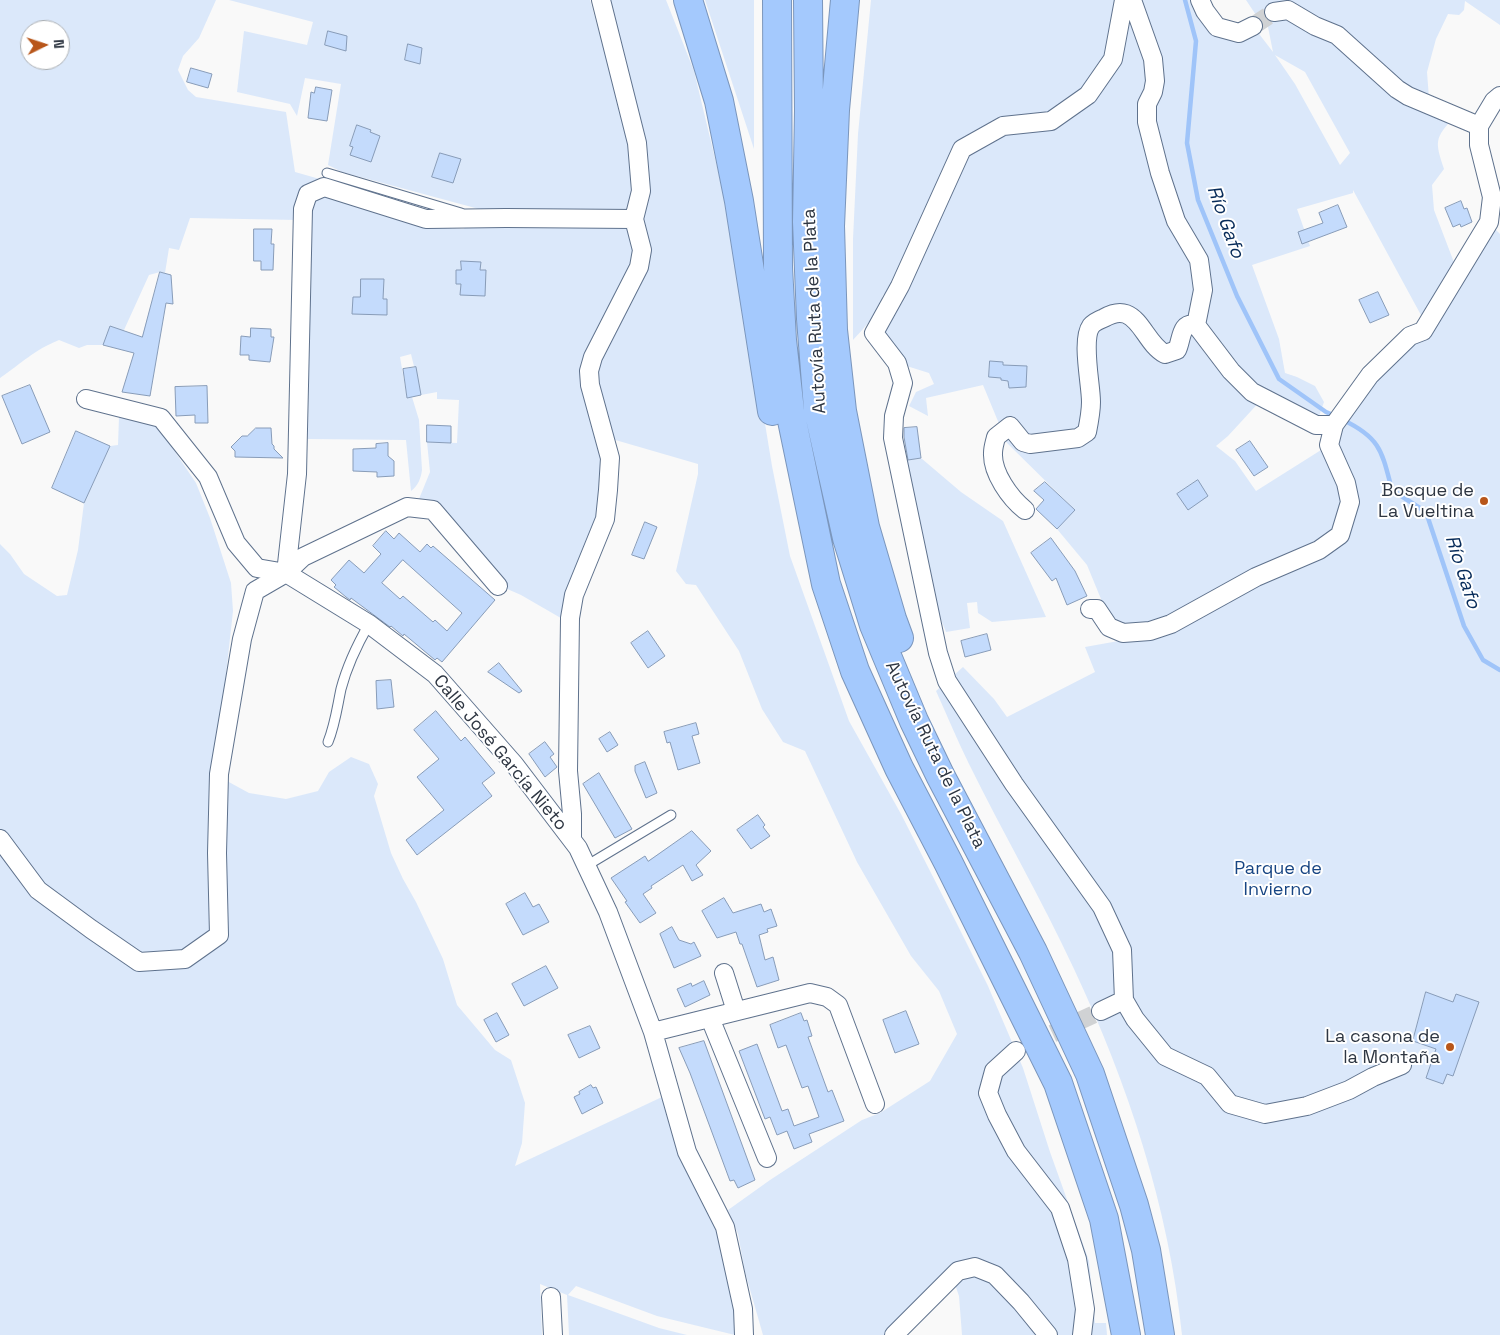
<!DOCTYPE html>
<html>
<head>
<meta charset="utf-8">
<style>
	body { margin:0 }
	#map { position:relative; width:1500px; height:1335px; overflow:hidden; background:#f9f9f9; font-family:"Space Grotesk",sans-serif }
	canvas { display:block }
	.north { position:absolute; left:20px; top:20px; width:50px; height:50px; box-sizing:border-box; background:#fff; border:1px solid #abafb3; border-radius:50%; rotate:86deg; font-size:14px; font-weight:700; line-height:20px; text-align:center; color:#2e3642 }
	.north::after { content:''; display:block; margin:auto; width:18px; height:22px; background:#b8561a; clip-path:polygon(50% 0,100% 100%,50% 72%,0 100%) }
</style>
</head>
<body>
<div id="map">
<canvas width="1500" height="1335"></canvas>
<div class="north">N</div>
</div>
<script>
const context = document.querySelector('canvas').getContext('2d');
context.lineJoin = 'round';
function paint(path, color) {
  context.fillStyle = color;
  context.fill(path, 'evenodd');
}
function strokePath(path, color, width, dash) {
  context.strokeStyle = color;
  context.lineWidth = width;
  context.lineCap = dash ? 'butt' : 'round';
  context.setLineDash(dash || []);
  context.stroke(path);
}
function drawText(font, color, halo, rows, align = 'center') {
  context.font = font + ' "Space Grotesk",sans-serif';
  context.lineWidth = 4;
  context.setLineDash([]);
  context.textBaseline = 'middle';
  context.strokeStyle = halo;
  context.fillStyle = color;
  for (const [text, x, y, turn = 0] of rows) {
    context.save();
    context.translate(x, y);
    context.rotate((+turn || 0) * Math.PI / 180);
    context.textAlign = isNaN(turn) ? turn : align;
    if (halo) context.strokeText(text, 0, 0);
    context.fillText(text, 0, 0);
    context.restore();
  }
}
paint(new Path2D(`
	M 0,0 L 216,0 L 199,38 L 183,56 L 178,70 L 188,90 L 196,97 L 286,112 L 295,172 L 323,180 L 297,220 L 190,218 L 179,250 L 169,248 L 165,273 L 160,272 L 149,275 L 124,330 L 103,345 L 87,345 L 79,348 L 59,340 C 34,350 22,363 0,378 ZM 30,30 L 60,30 L 60,60 L 30,60 Z
	M 229,0 L 590,0 L 623,117 L 635,188 L 632,212 L 479,209 L 342,172 L 328,165 L 341,84 L 305,78 L 297,116 L 290,104 L 237,92 L 244,31 L 307,45 L 313,22 Z
	M 601,0 L 666,0 L 694,71 L 718,171 L 740,272 L 772,466 L 790,556 L 849,721 L 901,814 L 956,922 L 988,986 L 1023,1068 L 1050,1152 L 1089,1261 L 1095,1323 L 1106,1323 L 1107,1335 L 962,1335 L 959,1296 L 950,1270 L 887,1335 L 763,1335 L 745,1272 L 738,1234 L 728,1210 L 770,1180 L 862,1120 L 880,1113 L 930,1081 L 957,1034 L 939,991 L 911,956 L 857,862 L 805,751 L 783,742 L 762,709 L 739,651 L 696,585 L 686,584 L 676,571 L 698,474 L 698,464 L 605,437 L 593,357 L 629,290 L 641,191 Z
	M 705,0 L 754,0 L 754,149 Z
	M 871,0 L 1200,0 L 1217,27 L 1253,26 L 1273,52 L 1266,17 L 1256,15 L 1246,0 L 1500,0 L 1500,25 L 1465,1 L 1464,10 L 1459,15 L 1448,14 L 1436,39 L 1427,72 L 1429,98 L 1414,91 L 1287,4 L 1271,3 L 1274,12 L 1288,10 L 1397,89 L 1455,116 C 1434,139 1435,141 1444,169 L 1432,185 L 1434,210 L 1455,265 L 1422,317 L 1353,190 L 1353,193 L 1297,209 L 1310,246 L 1252,265 L 1279,339 L 1285,373 L 1297,377 L 1315,386 L 1324,402 L 1316,425 L 1263,398 L 1228,436 L 1216,446 L 1235,461 L 1256,491 L 1329,445 L 1346,483 L 1340,535 L 1171,624 L 1109,627 L 1101,599 L 1087,565 L 1057,529 L 1074,509 L 1007,443 L 983,385 L 926,398 L 928,416 L 909,406 L 916,392 L 934,384 L 929,373 L 897,363 L 874,333 L 900,287 L 883,295 C 878,314 866,326 853,340 L 853,239 L 858,134 ZM 1275,55 L 1305,72 L 1350,153 L 1340,165 L 1295,84 Z
	M 325,194 L 427,227 L 463,229 L 475,222 L 622,224 L 630,229 L 637,257 L 585,373 L 602,453 L 604,500 L 566,621 L 521,595 L 505,588 L 433,504 L 419,499 L 430,472 L 427,442 L 457,443 L 459,400 L 437,399 L 437,392 L 421,395 L 411,354 L 400,357 L 407,398 L 412,397 L 419,420 L 422,470 C 421,478 418,486 411,491 L 406,440 L 308,439 L 311,202 Z
	M 1492,226 L 1500,234 L 1500,1335 L 1182,1335 C 1169,1208 1128,1084 1074,969 C 1042,900 1003,833 969,764 C 957,740 947,715 936,691 L 963,667 L 994,699 L 1007,717 L 1095,672 L 1085,647 L 1163,633 L 1351,526 L 1357,506 L 1336,438 L 1336,429 Z
	M 119,417 L 148,423 L 149,419 L 159,428 L 196,483 L 210,518 L 231,583 L 233,611 L 221,720 L 227,781 L 249,793 L 286,799 L 318,791 L 329,772 L 351,757 L 369,764 L 378,784 L 374,796 L 391,853 L 403,879 L 416,902 L 443,959 L 457,1005 L 495,1050 L 511,1060 L 525,1103 L 522,1143 L 515,1166 L 662,1097 L 678,1153 L 717,1229 L 734,1305 L 735,1335 L 657,1316 L 576,1286 L 568,1295 L 659,1328 L 687,1335 L 569,1335 L 567,1295 L 540,1284 L 542,1335 L 0,1335 L 0,544 L 10,554 L 24,574 L 57,596 L 67,595 L 78,550 L 84,503 L 110,446 L 118,445 Z
	M 921,458 L 961,492 L 1003,521 L 1046,617 L 992,622 L 978,613 L 977,602 L 967,603 L 970,628 L 946,632 L 940,617 L 933,609 L 905,460 Z`), '#dbe8fa');
strokePath(new Path2D(`
	M 1185,0 L 1196,41 L 1187,143 L 1198,200 L 1237,296 L 1279,379 L 1326,412 L 1333,415
	M 1343,420 C 1381,438 1382,452 1392,490 L 1426,512 L 1464,626 L 1483,660 L 1500,670`), '#9fc4f9', 4.5);
const building = new Path2D(`
	M 328,31 L 347,36 L 346,51 L 325,45 Z
	M 408,44 L 422,48 L 420,64 L 405,60 Z
	M 191,68 L 212,74 L 208,88 L 187,82 Z
	M 316,87 L 332,90 L 327,121 L 308,118 L 311,92 L 314,93 Z
	M 357,125 L 371,130 L 370,132 L 380,136 L 371,162 L 350,155 L 353,147 L 350,146 Z
	M 440,153 L 461,159 L 453,183 L 432,177 Z
	M 1461,201 L 1464,209 L 1467,208 L 1472,222 L 1461,227 L 1460,224 L 1453,227 L 1445,208 Z
	M 1338,205 L 1347,227 L 1302,244 L 1298,232 L 1323,223 L 1319,213 Z
	M 254,229 L 272,229 L 271,244 L 274,244 L 273,270 L 261,270 L 261,261 L 254,261 Z
	M 461,261 L 481,262 L 480,270 L 486,270 L 485,296 L 460,295 L 461,284 L 456,284 L 456,270 L 461,270 Z
	M 160,272 L 171,275 L 173,304 L 166,303 L 150,396 L 122,392 L 134,353 L 103,345 L 110,326 L 142,337 Z
	M 361,279 L 384,279 L 383,299 L 387,299 L 387,315 L 352,314 L 353,297 L 360,297 Z
	M 1378,292 L 1389,315 L 1370,323 L 1359,300 Z
	M 251,328 L 271,329 L 271,337 L 274,337 L 270,362 L 249,360 L 249,355 L 240,355 L 241,336 L 250,337 Z
	M 990,361 L 1003,362 L 1003,365 L 1027,366 L 1026,387 L 1009,388 L 1008,381 L 1001,380 L 1001,378 L 989,377 Z
	M 416,367 L 421,395 L 407,398 L 403,369 Z
	M 30,385 L 50,432 L 22,444 L 2,396 Z
	M 207,386 L 208,423 L 195,423 L 195,415 L 176,416 L 175,387 Z
	M 427,425 L 451,426 L 451,443 L 427,442 Z
	M 917,427 L 921,458 L 908,460 L 904,437 L 904,428 Z
	M 256,428 L 271,428 L 272,444 L 274,446 L 274,449 L 283,458 L 235,457 L 235,451 L 231,447 L 242,436 L 247,436 Z
	M 76,431 L 110,446 L 84,503 L 52,488 Z
	M 1250,441 L 1268,467 L 1254,476 L 1236,450 Z
	M 388,443 L 388,456 L 394,461 L 394,476 L 377,477 L 377,472 L 353,471 L 353,449 L 376,448 L 376,444 Z
	M 1198,480 L 1208,496 L 1188,510 L 1177,494 Z
	M 1045,482 L 1075,510 L 1057,529 L 1036,509 L 1044,500 L 1034,491 Z
	M 645,522 L 657,527 L 644,559 L 632,555 Z
	M 386,531 L 394,539 L 399,533 L 420,552 L 427,544 L 431,548 L 433,546 L 495,600 L 442,662 L 437,658 L 435,660 L 404,634 L 403,636 L 391,626 L 390,627 L 351,598 L 350,600 L 346,597 L 334,587 L 336,585 L 331,580 L 349,560 L 364,573 L 381,554 L 373,546 ZM 403,560 L 462,613 L 447,631 L 435,620 L 433,622 L 403,596 L 400,599 L 382,583 Z
	M 1051,538 L 1075,571 L 1087,596 L 1067,605 L 1056,578 L 1052,581 L 1031,553 Z
	M 648,631 L 665,656 L 648,668 L 631,643 Z
	M 987,634 L 991,650 L 965,657 L 961,641 Z
	M 499,663 L 522,691 L 519,693 L 488,672 Z
	M 391,680 L 394,707 L 377,709 L 376,681 Z
	M 436,711 L 461,741 L 465,737 L 495,773 L 482,783 L 492,796 L 417,855 L 406,840 L 444,810 L 417,777 L 439,759 L 414,730 Z
	M 696,723 L 699,734 L 692,736 L 700,763 L 678,770 L 670,742 L 667,743 L 664,732 Z
	M 610,732 L 618,745 L 607,752 L 599,739 Z
	M 545,742 L 554,754 L 550,757 L 557,767 L 545,777 L 529,754 Z
	M 645,762 L 657,793 L 646,798 L 635,771 L 635,766 Z
	M 599,773 L 632,829 L 615,838 L 583,784 Z
	M 758,815 L 765,825 L 763,827 L 770,836 L 751,849 L 737,830 Z
	M 692,831 L 711,851 L 696,865 L 703,875 L 692,881 L 683,865 L 651,886 L 652,888 L 643,894 L 656,913 L 640,923 L 625,902 L 627,901 L 611,878 L 645,856 L 648,861 Z
	M 525,893 L 533,907 L 539,904 L 549,922 L 523,935 L 506,904 Z
	M 724,898 L 733,913 L 761,904 L 764,912 L 771,909 L 777,926 L 767,929 L 768,932 L 759,935 L 765,960 L 773,957 L 779,980 L 757,987 L 742,944 L 740,944 L 736,932 L 717,938 L 702,911 Z
	M 672,927 L 679,940 L 691,944 L 694,942 L 701,956 L 674,968 L 660,934 Z
	M 546,966 L 558,988 L 524,1006 L 512,984 Z
	M 704,981 L 710,995 L 685,1007 L 677,989 L 691,983 L 692,986 Z
	M 1426,992 L 1453,1002 L 1456,994 L 1479,1002 L 1453,1076 L 1447,1074 L 1443,1084 L 1426,1078 L 1436,1049 L 1413,1041 Z
	M 906,1011 L 919,1044 L 895,1053 L 883,1020 Z
	M 497,1013 L 509,1035 L 496,1042 L 484,1020 Z
	M 801,1013 L 804,1021 L 807,1020 L 812,1036 L 808,1037 L 828,1092 L 832,1090 L 844,1121 L 809,1134 L 812,1142 L 794,1149 L 787,1131 L 777,1135 L 770,1117 L 765,1119 L 739,1051 L 757,1044 L 782,1111 L 788,1109 L 794,1126 L 819,1117 L 808,1086 L 802,1088 L 786,1045 L 778,1048 L 770,1025 Z
	M 590,1026 L 600,1048 L 579,1058 L 568,1035 Z
	M 704,1041 L 755,1180 L 738,1188 L 734,1180 L 730,1181 L 690,1073 L 679,1048 Z
	M 591,1085 L 593,1088 L 596,1087 L 603,1103 L 582,1114 L 574,1097 L 580,1094 L 579,1092 Z`);
paint(building, '#c4dbfc');
strokePath(building, '#889cb8', 1);
strokePath(new Path2D(`
	M 1253,26 L 1274,12
	M 1028,1045 L 1101,1011`), '#d0d2d4', 18, [18, 9]);
const service = new Path2D(`
	M 327,173 L 461,213
	M 328,742 C 335,725 337,708 341,689 C 347,666 357,645 369,624
	M 586,866 L 671,815`);
const minor = new Path2D(`
	M 1124,0 L 1113,59 L 1088,95 L 1051,121 L 1003,126 L 962,149 L 900,286 L 874,333 L 897,363 L 903,383 L 894,416 L 893,438 L 938,653 L 947,681 L 1014,784 L 1102,907 L 1122,950 L 1124,1000 L 1135,1019 L 1165,1056 L 1207,1076 L 1230,1104 L 1265,1114 L 1307,1106 L 1349,1090 L 1373,1077 L 1402,1065
	M 1132,0 L 1153,59 L 1155,81 L 1153,92 L 1147,104 L 1147,122 L 1160,173 L 1176,221 L 1199,260 L 1203,290 L 1196,325
	M 1200,0 L 1205,11 L 1217,27 L 1239,33 L 1253,26
	M 1274,12 L 1288,10 L 1315,26 L 1337,35 L 1397,89 L 1408,96 L 1479,126
	M 86,399 L 161,418 L 208,477 L 236,543 L 257,568 L 286,573 L 297,474 L 303,209 L 308,194 L 324,187 L 426,219 L 506,218 L 634,219
	M 1025,510 C 1010,498 992,473 993,453 C 993,447 995,442 996,437 L 1010,426 L 1023,442 L 1030,444 L 1078,438 L 1087,432 C 1089,422 1091,412 1091,402 C 1091,384 1081,340 1091,326 C 1094,322 1099,320 1104,318 C 1111,314 1118,311 1126,314 C 1142,320 1148,345 1165,354 L 1177,350 C 1182,340 1180,321 1196,325 L 1231,371 L 1252,392 L 1316,425 L 1334,425
	M 286,573 L 303,557 L 407,507 L 433,510 L 498,586
	M 1090,609 L 1097,609 L 1109,627 L 1123,633 L 1150,631 L 1171,624 L 1256,577 L 1319,550 L 1340,535 L 1350,502 L 1346,483 L 1329,445 L 1334,425 L 1370,375 L 1410,336 L 1423,331 L 1489,222 L 1492,197 L 1479,145 L 1479,126 L 1494,101 L 1500,96
	M 0,839 L 38,890 L 91,929 L 139,962 L 185,959 L 219,935 L 217,853 L 219,774 L 242,639 L 255,591 L 286,573 L 369,624 L 435,674 L 514,764 L 578,848 L 608,912 L 653,1032 L 687,1152 L 725,1227 L 743,1309 L 744,1335
	M 572,840 L 572,814 L 568,771 L 570,618 L 574,595 L 605,519 L 608,490 L 610,458 L 590,385 L 589,371 L 593,357 L 639,267 L 642,250 L 634,219 L 641,191 L 637,143 L 601,0
	M 724,973 L 736,1011
	M 1101,1011 L 1124,1000
	M 710,1018 L 767,1158
	M 653,1032 L 810,993 L 827,997 L 838,1005 L 875,1104
	M 1016,1051 L 994,1071 L 988,1093 L 997,1115 L 1016,1151 L 1060,1208 L 1077,1259 L 1085,1309 L 1082,1335
	M 551,1297 L 553,1335
	M 894,1335 L 958,1271 L 975,1267 L 995,1275 L 1021,1302 L 1048,1335`);
const motorway = new Path2D(`
	M 688,0 L 719,101 L 739,201 L 772,411
	M 777,0 L 778,267 L 782,340 L 790,411 L 826,584 L 855,671 L 899,768 L 948,862 L 1058,1083 L 1104,1219 L 1126,1335
	M 808,0 L 809,111 L 807,222 L 811,319 L 818,409 L 847,538 L 874,625 L 914,721 L 940,775 L 1033,952 L 1090,1074 L 1134,1205 L 1146,1250 L 1160,1335
	M 845,0 L 835,110 L 830,226 L 833,330 L 842,411 L 865,527 L 892,619 L 899,638`);
strokePath(service, '#5f728d', 11);
strokePath(minor, '#5f728d', 20);
strokePath(motorway, '#7b96bc', 30);
strokePath(service, '#fff', 9);
strokePath(minor, '#fff', 18);
strokePath(motorway, '#a4c9fd', 28);
for (const [x, y, r, color] of [
	[1484,501,5,"#b8561a"],
	[1450,1047,5,"#b8561a"]
]) {
  const dot = new Path2D();
  dot.arc(x, y, r, 0, 2 * Math.PI);
  context.fillStyle = color;
  context.fill(dot);
  strokePath(dot, '#fff', 2);
}
drawText('18px', '#2e3642', '#fff', [
	["Autovía Ruta de la Plata",815,311,-93],
	["Calle José García Nieto",500,753,50],
	["Autovía Ruta de la Plata",935,755,64]
]);
drawText('18px', '#2e3642', '#fff', [
	["Bosque de",1474,491],
	["La Vueltina",1474,512],
	["La casona de",1440,1037],
	["la Montaña",1440,1058]
], 'right');
drawText('18px', '#174583', '#fff', [
	["Parque de",1278,869],
	["Invierno",1278,890]
]);
drawText('italic 19px', '#072b59', '#fff', [
	["Río Gafo",1225,222,70],
	["Río Gafo",1462,572,72]
]);
</script>
</body>
</html>
